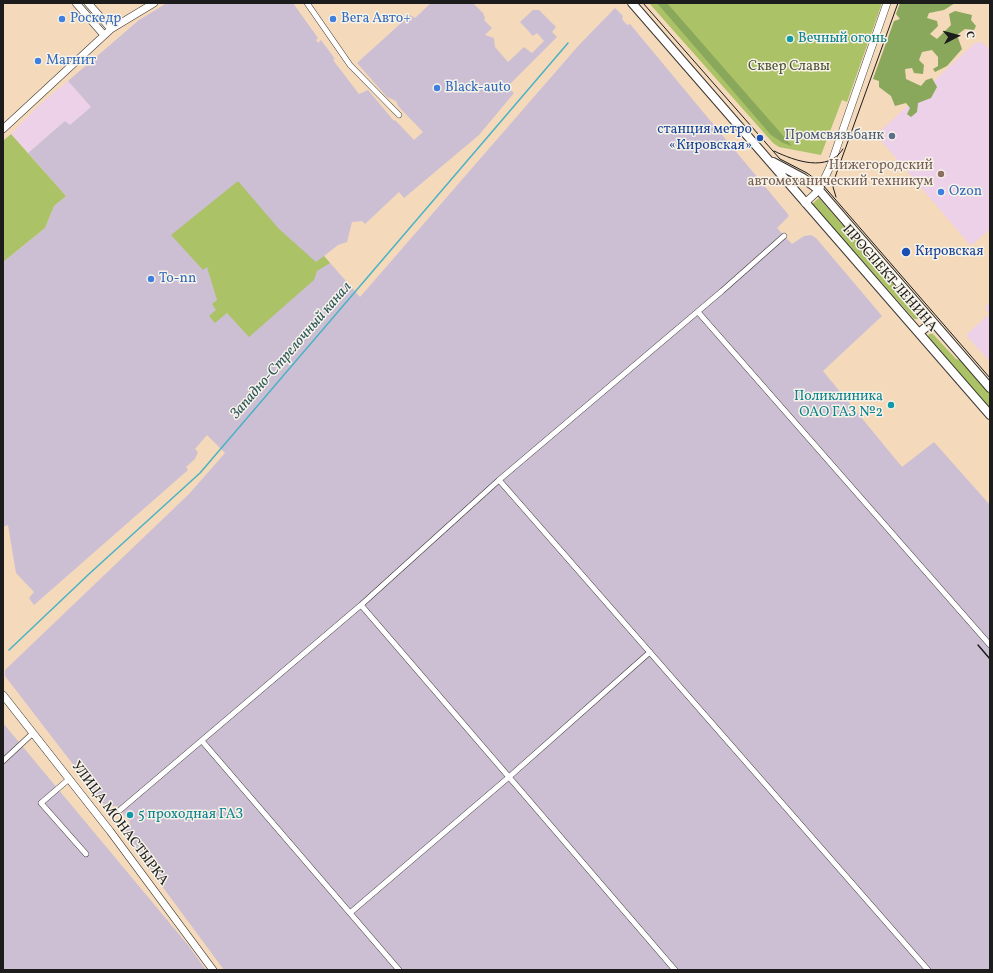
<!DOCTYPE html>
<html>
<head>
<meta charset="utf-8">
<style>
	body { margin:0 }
	#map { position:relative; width:993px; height:973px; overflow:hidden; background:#f4d9bb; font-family:Vollkorn,serif }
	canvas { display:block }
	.frame { position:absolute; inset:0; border:4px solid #1c1c1c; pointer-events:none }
	.north { position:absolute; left:937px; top:16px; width:40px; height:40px; -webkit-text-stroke:3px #f7f3e8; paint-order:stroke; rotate:84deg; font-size:11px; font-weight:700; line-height:16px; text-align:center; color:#1c1c1c }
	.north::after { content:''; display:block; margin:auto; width:14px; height:18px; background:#1c1c1c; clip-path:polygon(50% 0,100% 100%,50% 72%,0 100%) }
</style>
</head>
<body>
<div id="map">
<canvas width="993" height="973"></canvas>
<div class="frame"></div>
<div class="north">С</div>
</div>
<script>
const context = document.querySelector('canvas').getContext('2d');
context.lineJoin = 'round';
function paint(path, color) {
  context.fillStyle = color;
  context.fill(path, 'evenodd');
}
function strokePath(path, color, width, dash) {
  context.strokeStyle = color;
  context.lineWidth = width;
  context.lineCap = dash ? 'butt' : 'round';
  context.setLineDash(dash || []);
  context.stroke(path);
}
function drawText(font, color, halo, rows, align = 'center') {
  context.font = font + ' Vollkorn,serif';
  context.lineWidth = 3;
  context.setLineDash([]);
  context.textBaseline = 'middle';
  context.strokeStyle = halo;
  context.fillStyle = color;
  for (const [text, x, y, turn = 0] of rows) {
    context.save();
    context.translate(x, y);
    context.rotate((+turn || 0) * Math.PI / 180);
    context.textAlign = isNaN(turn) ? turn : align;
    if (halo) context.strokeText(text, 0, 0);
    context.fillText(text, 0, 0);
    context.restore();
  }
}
paint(new Path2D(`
	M 976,42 L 983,43 L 990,50 L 990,229 L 971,246 L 876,135 Z
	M 68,81 L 91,107 L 70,126 L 65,121 L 28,153 L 11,134 L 38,106 Z
	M 990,302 L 990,362 L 966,335 L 989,314 L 985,307 Z`), '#edd1e9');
paint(new Path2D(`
	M 167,3 L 293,3 L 318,38 L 316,40 L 318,43 L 321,40 L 335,59 L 333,60 L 359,94 L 368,90 L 394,121 L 395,120 L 414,140 L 423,132 L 398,106 L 396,101 L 387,97 L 357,63 L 410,15 L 415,18 L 431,3 L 473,3 L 483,13 L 485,18 L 484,20 L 492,28 L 485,35 L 494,38 L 495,47 L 508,62 L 524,47 L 532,53 L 544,41 L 537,33 L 533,36 L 520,22 L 533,10 L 539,10 L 556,27 L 552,32 L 557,37 L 507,87 L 514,93 L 479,135 L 404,198 L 399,192 L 365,224 L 362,221 L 352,222 L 347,242 L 338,245 L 324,256 L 360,297 L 579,45 L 615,8 L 623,16 L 622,19 L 627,25 L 630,24 L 787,213 L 789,216 L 777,228 L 792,244 L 804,236 L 811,235 L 816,238 L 882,316 L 823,371 L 902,467 L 934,442 L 990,505 L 990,970 L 224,970 L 125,836 L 126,828 L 130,822 L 117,806 L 105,806 L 5,676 L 5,670 L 189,494 L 225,453 L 207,435 L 195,449 L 198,452 L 195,459 L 186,467 L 188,470 L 34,605 L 29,598 L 34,592 L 16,573 L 8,525 L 3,527 L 3,262 L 45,228 L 54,206 L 66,196 L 28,153 L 65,121 L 70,125 L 91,107 L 68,81 L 139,20 Z
	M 3,723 L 188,945 L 206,970 L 3,970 Z`), '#ccbfd4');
paint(new Path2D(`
	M 649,3 L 882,3 L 847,102 L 842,100 L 821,155 L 779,147 L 773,143 Z
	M 11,134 L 66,196 L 54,206 L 45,228 L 3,262 L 3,141 Z
	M 238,181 L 279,229 L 316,262 L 324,256 L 330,263 L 317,271 L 314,280 L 249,337 L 227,313 L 215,323 L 209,316 L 216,310 L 212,304 L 217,300 L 207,267 L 203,270 L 171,235 Z
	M 819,198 L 920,313 L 920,319 L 914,319 L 812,204 Z
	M 932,333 L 956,359 L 960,360 L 990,394 L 990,410 L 928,337 L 929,334 Z`), '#acc267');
paint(new Path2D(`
	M 657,3 L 667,3 L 792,146 L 783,143 L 771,135 Z
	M 900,3 L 955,3 L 944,10 L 929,13 L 927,18 L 937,21 L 938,26 L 930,34 L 937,39 L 951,25 L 949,14 L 955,11 L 972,15 L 971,20 L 976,26 L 974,30 L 965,29 L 957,35 L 962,49 L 947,66 L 935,72 L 933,69 L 938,66 L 938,57 L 932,50 L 922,52 L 919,60 L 924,65 L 923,74 L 914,73 L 912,68 L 905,69 L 906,79 L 921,86 L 926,80 L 932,78 L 937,87 L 931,98 L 918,103 L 917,112 L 911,117 L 907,114 L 910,108 L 906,103 L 895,106 L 891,96 L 879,87 L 879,81 L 873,79 L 894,21 L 900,19 L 896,14 Z`), '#89a85c');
strokePath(new Path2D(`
	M 9,650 L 89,574 L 200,473 L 568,43`), '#48b3c5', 1.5);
const street = new Path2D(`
	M 307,3 L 350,65 L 399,115
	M 698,312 L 990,645
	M 499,480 L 928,970
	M 361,605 L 675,970
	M 202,741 L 399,970
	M 3,761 L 33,733
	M 69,779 L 41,803 L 86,854
	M 120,810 L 361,605 L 499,480 L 722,291 L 784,236
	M 350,913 L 509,777 L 650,652`);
const secondary = new Path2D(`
	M 76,3 L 104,35
	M 88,3 L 111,29
	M 3,129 L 111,29 L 154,3
	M 805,203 L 819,190 L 830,167 L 887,3
	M 3,695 L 110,831 L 213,970`);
const primary = new Path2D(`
	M 632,3 L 990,415
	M 773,162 L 803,178 L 819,190 L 990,388
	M 919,333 L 932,322`);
strokePath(street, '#3c3834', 6);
strokePath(secondary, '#3c3834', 8);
strokePath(primary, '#3c3834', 10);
strokePath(street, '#fff', 5);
strokePath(secondary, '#fff', 7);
strokePath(primary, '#fff', 8);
strokePath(new Path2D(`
	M 643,3 L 780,159 L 807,173 L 822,184 L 990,378
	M 774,151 C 795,161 828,173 843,149
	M 836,197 L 833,187 L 834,180 L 898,3`), '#1c1c1c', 1);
strokePath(new Path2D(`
	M 978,645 L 990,659`), '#1c1c1c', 1.5);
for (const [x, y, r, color] of [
	[62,19,4,"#3f7fe0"],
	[333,19,4,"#3f7fe0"],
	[790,39,4,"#0f9aa8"],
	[38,61,4,"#3f7fe0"],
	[437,88,4,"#3f7fe0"],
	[892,136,4,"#5c6f8a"],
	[760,138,4,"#1a4fb4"],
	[941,174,4,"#8d6e63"],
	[941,192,4,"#3f7fe0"],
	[906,252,5,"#1a4fb4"],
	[151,279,4,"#3f7fe0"],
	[891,405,4,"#0f9aa8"],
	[130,815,4,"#0f9aa8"]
]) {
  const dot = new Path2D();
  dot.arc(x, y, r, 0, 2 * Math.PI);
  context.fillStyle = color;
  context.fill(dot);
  strokePath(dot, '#f7f3e8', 1.5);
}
drawText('14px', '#366cbe', '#f7f3e8', [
	["Роскедр",70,19],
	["Вега Авто+",341,19],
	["Магнит",46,61],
	["Black-auto",445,88],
	["Ozon",949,192],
	["To-nn",159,279]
], 'left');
drawText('14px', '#0d838f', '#f7f3e8', [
	["Вечный огонь",798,39],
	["Поликлиника",883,397,"right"],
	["ОАО ГАЗ №2",883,413,"right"],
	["5 проходная ГАЗ",138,815]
], 'left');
drawText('14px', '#4e5636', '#f7f3e8', [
	["Сквер Славы",789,67]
]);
drawText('14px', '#164399', '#f7f3e8', [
	["станция метро",752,130],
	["«Кировская»",752,146],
	["Кировская",915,252,"left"]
], 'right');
drawText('14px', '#4e5e75', '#f7f3e8', [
	["Промсвязьбанк",884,136]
], 'right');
drawText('14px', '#785e54', '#f7f3e8', [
	["Нижегородский",933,166],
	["автомеханический техникум",933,182]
], 'right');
drawText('14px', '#1c1c1c', '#f7f3e8', [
	["ПРОСПЕКТ ЛЕНИНА",889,279,49],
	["УЛИЦА МОНАСТЫРКА",119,824,53]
]);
drawText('italic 15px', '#2e5860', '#f7f3e8', [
	["Западно-Стрелочный канал",292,351,-49]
]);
</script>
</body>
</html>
